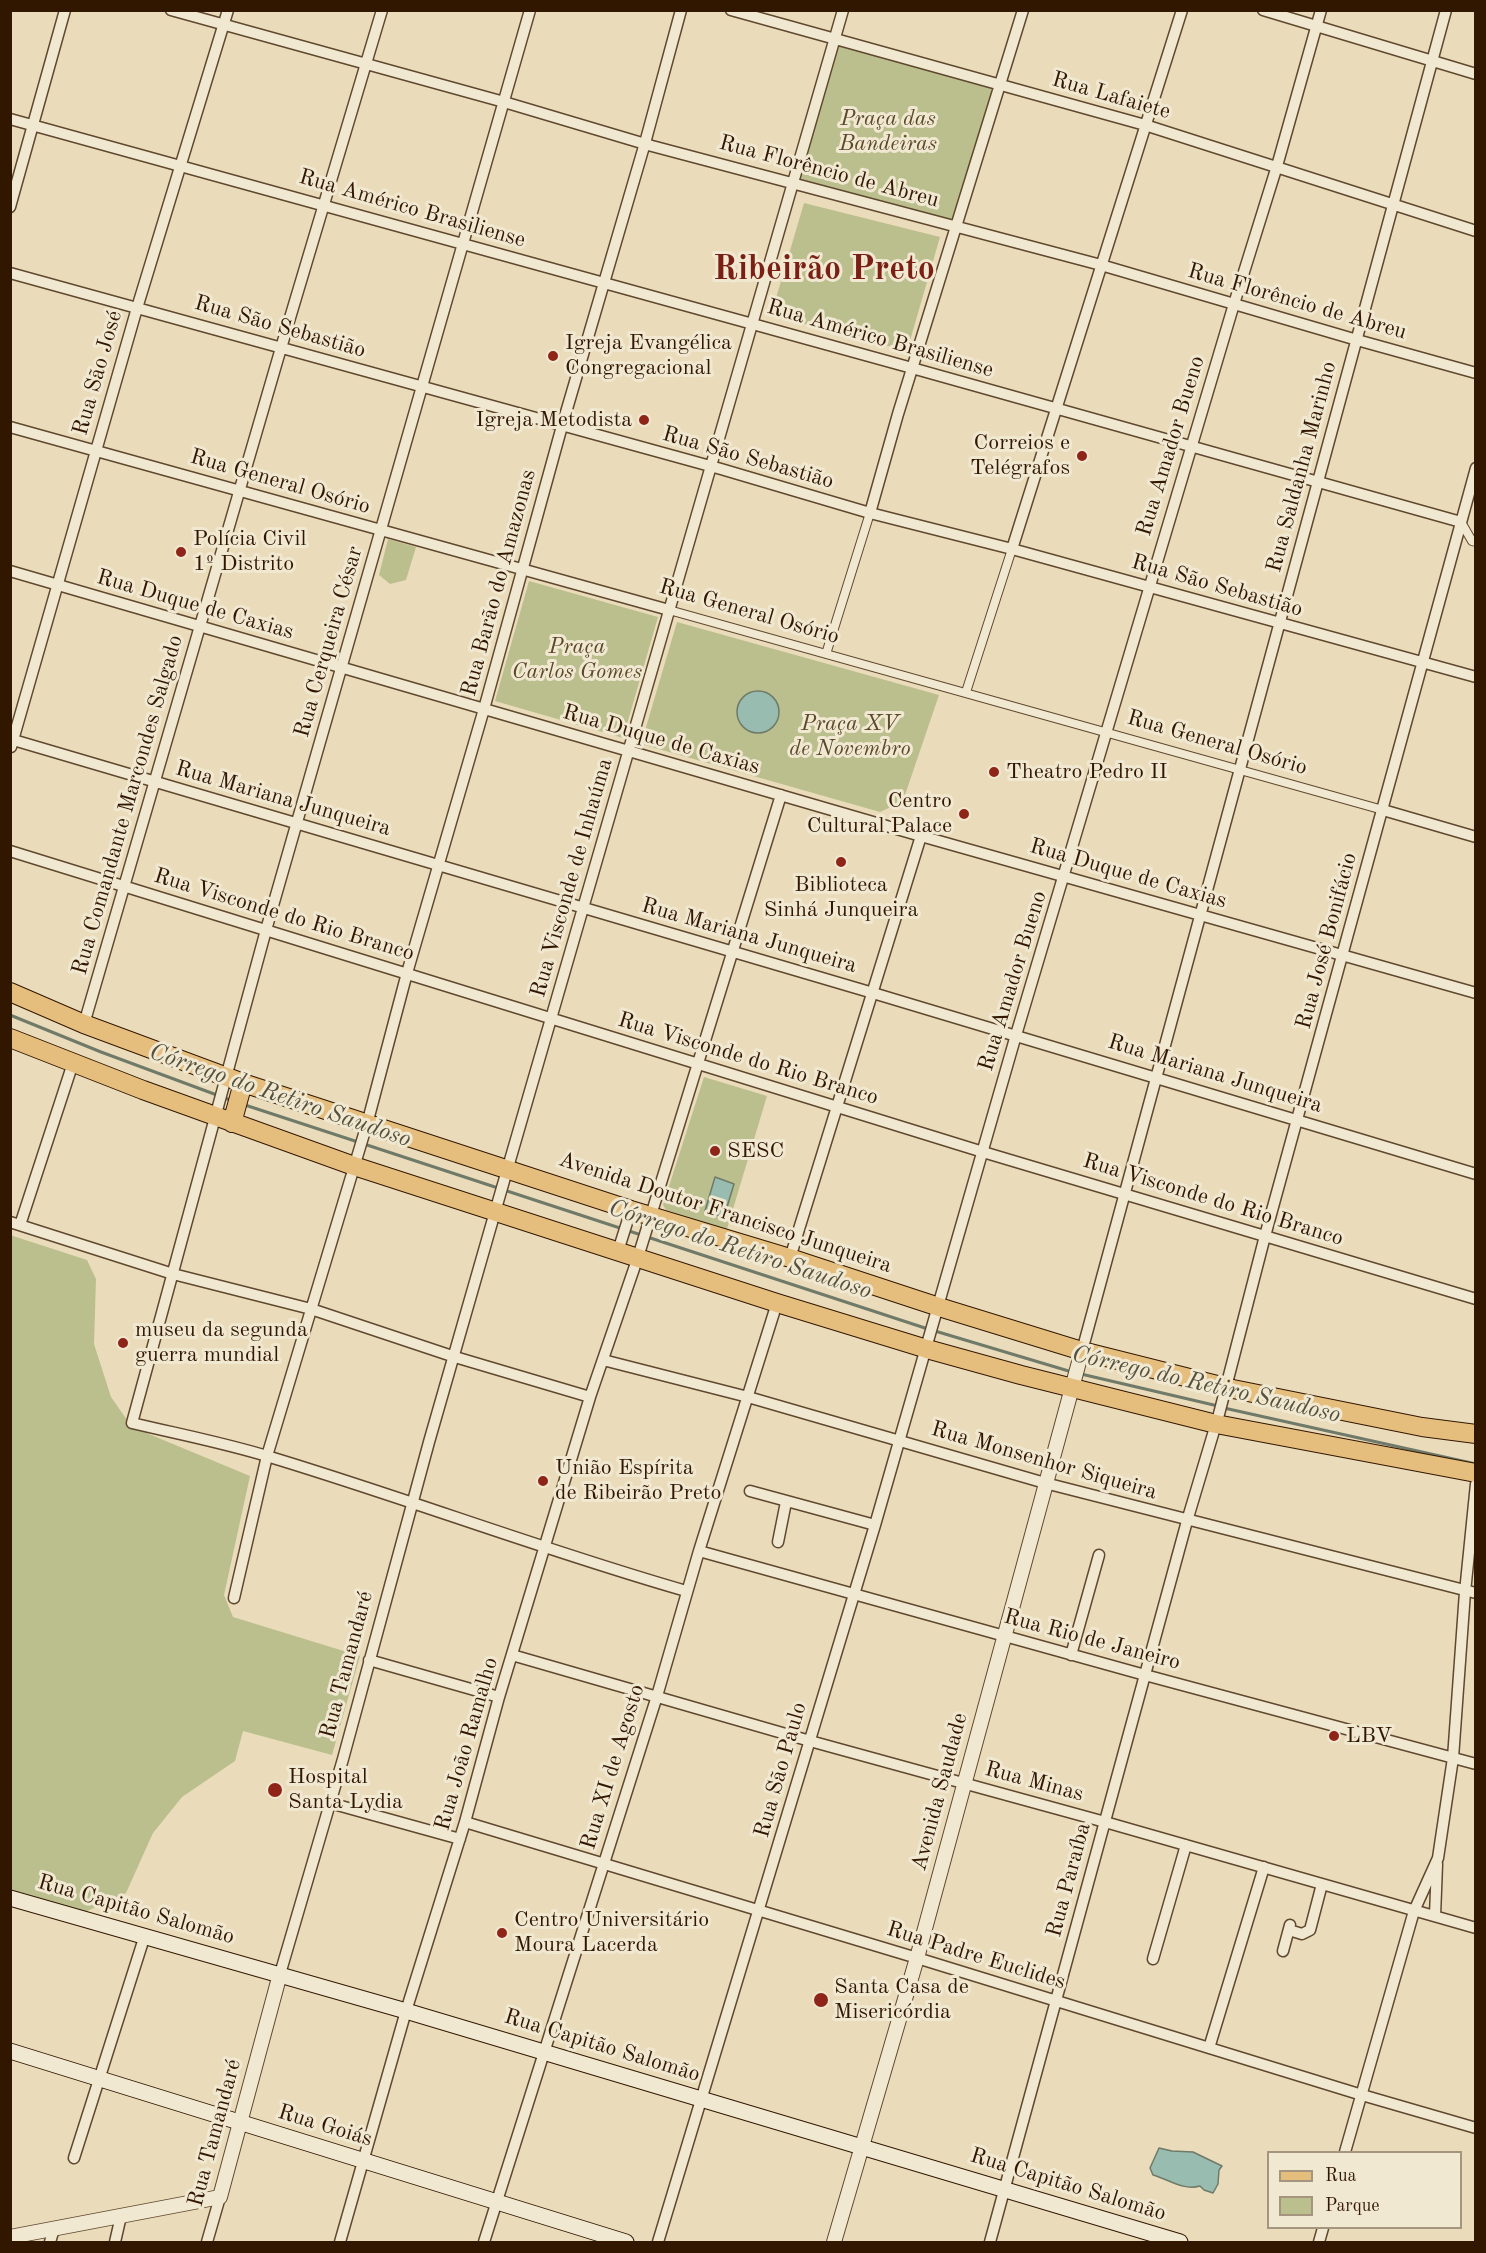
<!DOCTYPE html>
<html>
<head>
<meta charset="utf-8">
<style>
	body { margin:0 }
	#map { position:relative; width:1486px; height:2253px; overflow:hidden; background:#eadcba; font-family:"Old Standard TT",serif }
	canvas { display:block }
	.frame { position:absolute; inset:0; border:12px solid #321700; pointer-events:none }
	.legend { position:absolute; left:1267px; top:2151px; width:195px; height:78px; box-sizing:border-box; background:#f1e8d2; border:2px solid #a5947e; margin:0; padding:8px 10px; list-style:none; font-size:18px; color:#321700 }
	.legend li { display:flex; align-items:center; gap:12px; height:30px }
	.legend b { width:30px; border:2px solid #a5947e }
</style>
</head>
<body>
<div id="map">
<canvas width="1486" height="2253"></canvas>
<div class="frame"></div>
<ul class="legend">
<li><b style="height:8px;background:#e5be7d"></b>Rua</li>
<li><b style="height:16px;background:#babf8d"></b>Parque</li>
</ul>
</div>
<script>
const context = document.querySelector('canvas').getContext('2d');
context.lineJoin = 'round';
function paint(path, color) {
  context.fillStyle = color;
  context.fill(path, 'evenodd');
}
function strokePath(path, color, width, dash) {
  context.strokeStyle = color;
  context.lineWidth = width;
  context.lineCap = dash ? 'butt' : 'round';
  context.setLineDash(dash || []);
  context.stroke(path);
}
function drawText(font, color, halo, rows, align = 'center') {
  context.font = font + ' "Old Standard TT",serif';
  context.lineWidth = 6;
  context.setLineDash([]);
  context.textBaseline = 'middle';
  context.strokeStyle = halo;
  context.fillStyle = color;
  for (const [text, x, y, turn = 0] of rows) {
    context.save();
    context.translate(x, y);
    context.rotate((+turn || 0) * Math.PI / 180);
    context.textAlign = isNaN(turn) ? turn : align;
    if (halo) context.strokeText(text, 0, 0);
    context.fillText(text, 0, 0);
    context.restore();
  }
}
paint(new Path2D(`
	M 838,46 L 991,87 L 992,95 L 951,221 L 799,181 Z
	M 804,203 L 940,237 L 907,351 L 771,315 Z
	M 388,539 L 416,547 L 406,580 L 390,584 L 379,575 Z
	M 529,581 L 658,617 L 623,738 L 495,701 Z
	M 677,622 L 939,695 L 905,795 L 893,806 L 880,812 L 641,744 Z
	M 704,1077 L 767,1096 L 727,1229 L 666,1210 L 663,1205 Z
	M 10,1235 L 87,1260 L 96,1279 L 94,1344 L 111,1397 L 132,1427 L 250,1476 L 224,1595 L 233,1617 L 360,1656 L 332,1755 L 243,1731 L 235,1761 L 182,1797 L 153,1833 L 126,1893 L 85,1912 L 11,1892 Z`), '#babf8d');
const water = new Path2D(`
	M737 712a21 21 0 1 1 42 0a21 21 0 1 1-42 0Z
	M 715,1177 L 734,1184 L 724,1217 L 705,1211 Z
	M 1159,2148 L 1172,2151 L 1193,2152 L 1222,2166 L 1219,2170 L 1218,2184 L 1213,2193 L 1204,2190 L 1200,2186 C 1183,2191 1168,2179 1153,2175 L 1150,2168 Z`);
paint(water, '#98bcaf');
strokePath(water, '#6f7a69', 1.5);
strokePath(new Path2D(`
	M 10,1015 L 101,1052 L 233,1101
	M 245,1105 L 358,1142
	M 364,1144 L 498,1188
	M 504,1190 L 928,1329
	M 935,1331 L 1072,1372
	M 1081,1374 L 1218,1406
	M 1224,1408 L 1476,1464`), '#6f7a69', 3);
const pedestrian = new Path2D(`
	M 1461,522 L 1472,541 L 1476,542
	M 669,610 L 1383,810
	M 826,654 L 870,513
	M 966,692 L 1012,549`);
const minor = new Path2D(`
	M 171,10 L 504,102 L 652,146 L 1101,265 L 1357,340 L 1476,373
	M 530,10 L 266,930 L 132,1423 C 178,1434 225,1443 270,1457 C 409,1499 546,1551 686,1591
	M 731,10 L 1145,125 L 1476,231
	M 1263,10 L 1476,74
	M 10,119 L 912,368 L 1461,522
	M 10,207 L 65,10
	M 10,273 L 721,469 L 870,513 L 1012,549 L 1476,677
	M 10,427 L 669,610
	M 870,513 L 898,414 L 1023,10
	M 1012,549 L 1182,10
	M 10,571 L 921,836 L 1476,993
	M 10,739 L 873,993 L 1476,1174
	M 11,747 L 137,308 L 228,10
	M 1383,810 L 1476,837
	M 10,851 L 983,1152 L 1476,1299
	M 84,1024 L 281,348 L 382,10
	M 10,1222 L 173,1274 L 311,1309 L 455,1357 L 590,1397
	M 20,1225 L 73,1063
	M 618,1251 L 631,1210
	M 790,1258 L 921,836
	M 1082,1351 L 1446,10
	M 603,1360 L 748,1397 L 1045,1483 L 1476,1593
	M 750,1491 L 875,1525
	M 778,1542 L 786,1502
	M 699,1551 L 1145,1675 L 1476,1764
	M 234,1598 L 267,1456 L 367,1124 L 407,973 L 484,709 L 562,426 L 645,143 L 681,10
	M 512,1655 L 810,1741 L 1105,1822 L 1476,1928
	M 1071,1655 L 1099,1555
	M 369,1660 L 499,1697
	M 330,1803 L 460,1839
	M 465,1822 L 917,1958 L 1362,2095 L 1476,2128
	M 1435,1916 L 1437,1864
	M 1289,1930 L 1302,1934 L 1310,1930 L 1322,1884
	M 1283,1951 L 1290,1925
	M 1153,1959 L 1186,1845
	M 280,1974 L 343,1759 L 429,1442 L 495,1212 L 843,10
	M 1209,2048 L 1264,1867
	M 1345,2152 L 1414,1911 L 1438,1858 L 1453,1758 L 1465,1592 L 1476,1484
	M 74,2158 L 145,1935
	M 50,2242 L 54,2229
	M 115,2242 L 121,2216
	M 207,2242 L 220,2197
	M 340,2242 L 406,2011 L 465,1822 L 499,1697 L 590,1397 L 638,1257 L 781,795
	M 484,2242 L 657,1696 L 699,1551 L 777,1303
	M 658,2242 L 875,1525 L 1016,1035 L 1234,304 L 1277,166 L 1321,10
	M 990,2242 L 1187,1521 L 1219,1414 L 1265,1236 L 1476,468
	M 1319,2242 L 1323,2228`);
const tertiary = new Path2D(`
	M 10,2237 L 220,2197 L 280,1974
	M 834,2242 L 917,1958 L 1082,1351`);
const secondary = new Path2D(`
	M 10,1898 L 406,2011 L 1180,2242
	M 10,2051 L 626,2242`);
const primary = new Path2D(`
	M 10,992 L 84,1024 L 243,1083 L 631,1210 L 790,1258 L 939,1307 L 1082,1351 L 1233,1389 L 1422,1427 L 1476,1434
	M 10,1038 L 143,1090 L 354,1166 L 777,1303 L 927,1349 L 1021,1375 L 1216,1424 L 1476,1473
	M 232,1123 L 243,1083`);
strokePath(pedestrian, '#60482e', 10);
strokePath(minor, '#60482e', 13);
strokePath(tertiary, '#60482e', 16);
strokePath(secondary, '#321700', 17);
strokePath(primary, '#321700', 20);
strokePath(pedestrian, '#f1e8d2', 8);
strokePath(minor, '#f1e8d2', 10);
strokePath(tertiary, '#f1e8d2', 14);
strokePath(secondary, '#f1e8d2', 15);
strokePath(primary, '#e5be7d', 18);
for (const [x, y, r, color] of [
	[553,356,6,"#8f2418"],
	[644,420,6,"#8f2418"],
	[1082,456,6,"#8f2418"],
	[181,552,6,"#8f2418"],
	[994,772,6,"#8f2418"],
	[964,814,6,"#8f2418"],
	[841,862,6,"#8f2418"],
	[715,1151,6,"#8f2418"],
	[123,1343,6,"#8f2418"],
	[543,1481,6,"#8f2418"],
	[1334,1736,6,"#8f2418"],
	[275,1790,8,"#8f2418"],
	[502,1933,6,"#8f2418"],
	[821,2000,8,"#8f2418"]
]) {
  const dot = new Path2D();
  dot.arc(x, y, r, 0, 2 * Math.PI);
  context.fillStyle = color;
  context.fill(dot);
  strokePath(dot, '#f1e8d2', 2);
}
drawText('22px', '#321700', '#f1e8d2', [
	["Rua Lafaiete",1111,96,16],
	["Rua Florêncio de Abreu",829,172,15],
	["Rua Américo Brasiliense",412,209,16],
	["Rua Florêncio de Abreu",1297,302,16],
	["Rua São Sebastião",280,327,16],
	["Rua Américo Brasiliense",880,339,16],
	["Rua São José",98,373,-74],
	["Rua Amador Bueno",1171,446,-73],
	["Rua São Sebastião",748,458,16],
	["Rua Saldanha Marinho",1302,467,-75],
	["Rua General Osório",280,482,16],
	["Rua Barão do Amazonas",499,583,-75],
	["Rua São Sebastião",1217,586,16],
	["Rua Duque de Caxias",195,605,16],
	["Rua General Osório",749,612,16],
	["Rua Cerqueira César",329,642,-74],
	["Rua Duque de Caxias",661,740,16],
	["Rua General Osório",1217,743,16],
	["Rua Mariana Junqueira",283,799,16],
	["Rua Comandante Marcondes Salgado",128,805,-74],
	["Rua Duque de Caxias",1128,874,16],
	["Rua Visconde de Inhaúma",572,878,-74],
	["Rua Visconde do Rio Branco",284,915,17],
	["Rua Mariana Junqueira",749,936,16],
	["Rua José Bonifácio",1327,941,-75],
	["Rua Amador Bueno",1013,981,-73],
	["Rua Visconde do Rio Branco",748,1059,17],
	["Rua Mariana Junqueira",1215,1074,17],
	["Rua Visconde do Rio Branco",1213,1200,17],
	["Avenida Doutor Francisco Junqueira",725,1213,18],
	["Rua Monsenhor Siqueira",1044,1461,16],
	["Rua Rio de Janeiro",1092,1640,15],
	["Rua Tamandaré",347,1665,-75],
	["Rua João Ramalho",467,1744,-74],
	["Rua XI de Agosto",613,1767,-73],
	["Rua São Paulo",781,1770,-74],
	["Rua Minas",1034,1782,15],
	["Avenida Saudade",940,1792,-75],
	["Rua Paraíba",1069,1880,-75],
	["Rua Capitão Salomão",136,1910,16],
	["Rua Padre Euclides",976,1956,17],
	["Rua Capitão Salomão",602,2046,17],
	["Rua Goiás",325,2126,17],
	["Rua Tamandaré",215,2133,-75],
	["Rua Capitão Salomão",1068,2185,17]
]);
drawText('italic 22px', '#5b492a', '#f1e8d2', [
	["Praça das",888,119],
	["Bandeiras",888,144],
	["Praça",577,647],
	["Carlos Gomes",577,672],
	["Praça XV",850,724],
	["de Novembro",850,749]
]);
drawText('22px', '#321700', '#f1e8d2', [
	["Igreja Evangélica",565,343],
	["Congregacional",565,368],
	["Igreja Metodista",632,420,"right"],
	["Correios e",1070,443,"right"],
	["Telégrafos",1070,468,"right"],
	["Polícia Civil",193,539],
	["1º Distrito",193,564],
	["Theatro Pedro II",1006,772],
	["Centro",952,801,"right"],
	["Cultural Palace",952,826,"right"],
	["Biblioteca",841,885,"center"],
	["Sinhá Junqueira",841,910,"center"],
	["SESC",727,1151],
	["museu da segunda",135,1330],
	["guerra mundial",135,1355],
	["União Espírita",555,1468],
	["de Ribeirão Preto",555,1493],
	["LBV",1346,1736],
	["Hospital",288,1777],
	["Santa Lydia",288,1802],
	["Centro Universitário",514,1920],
	["Moura Lacerda",514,1945],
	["Santa Casa de",834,1987],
	["Misericórdia",834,2012]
], 'left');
drawText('italic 24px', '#56513d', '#f1e8d2', [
	["Córrego do Retiro Saudoso",280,1096,19],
	["Córrego do Retiro Saudoso",740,1250,18],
	["Córrego do Retiro Saudoso",1206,1385,13]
]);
drawText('bold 34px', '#7a1f14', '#f1e8d2', [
	["Ribeirão Preto",824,270]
]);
</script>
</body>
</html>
